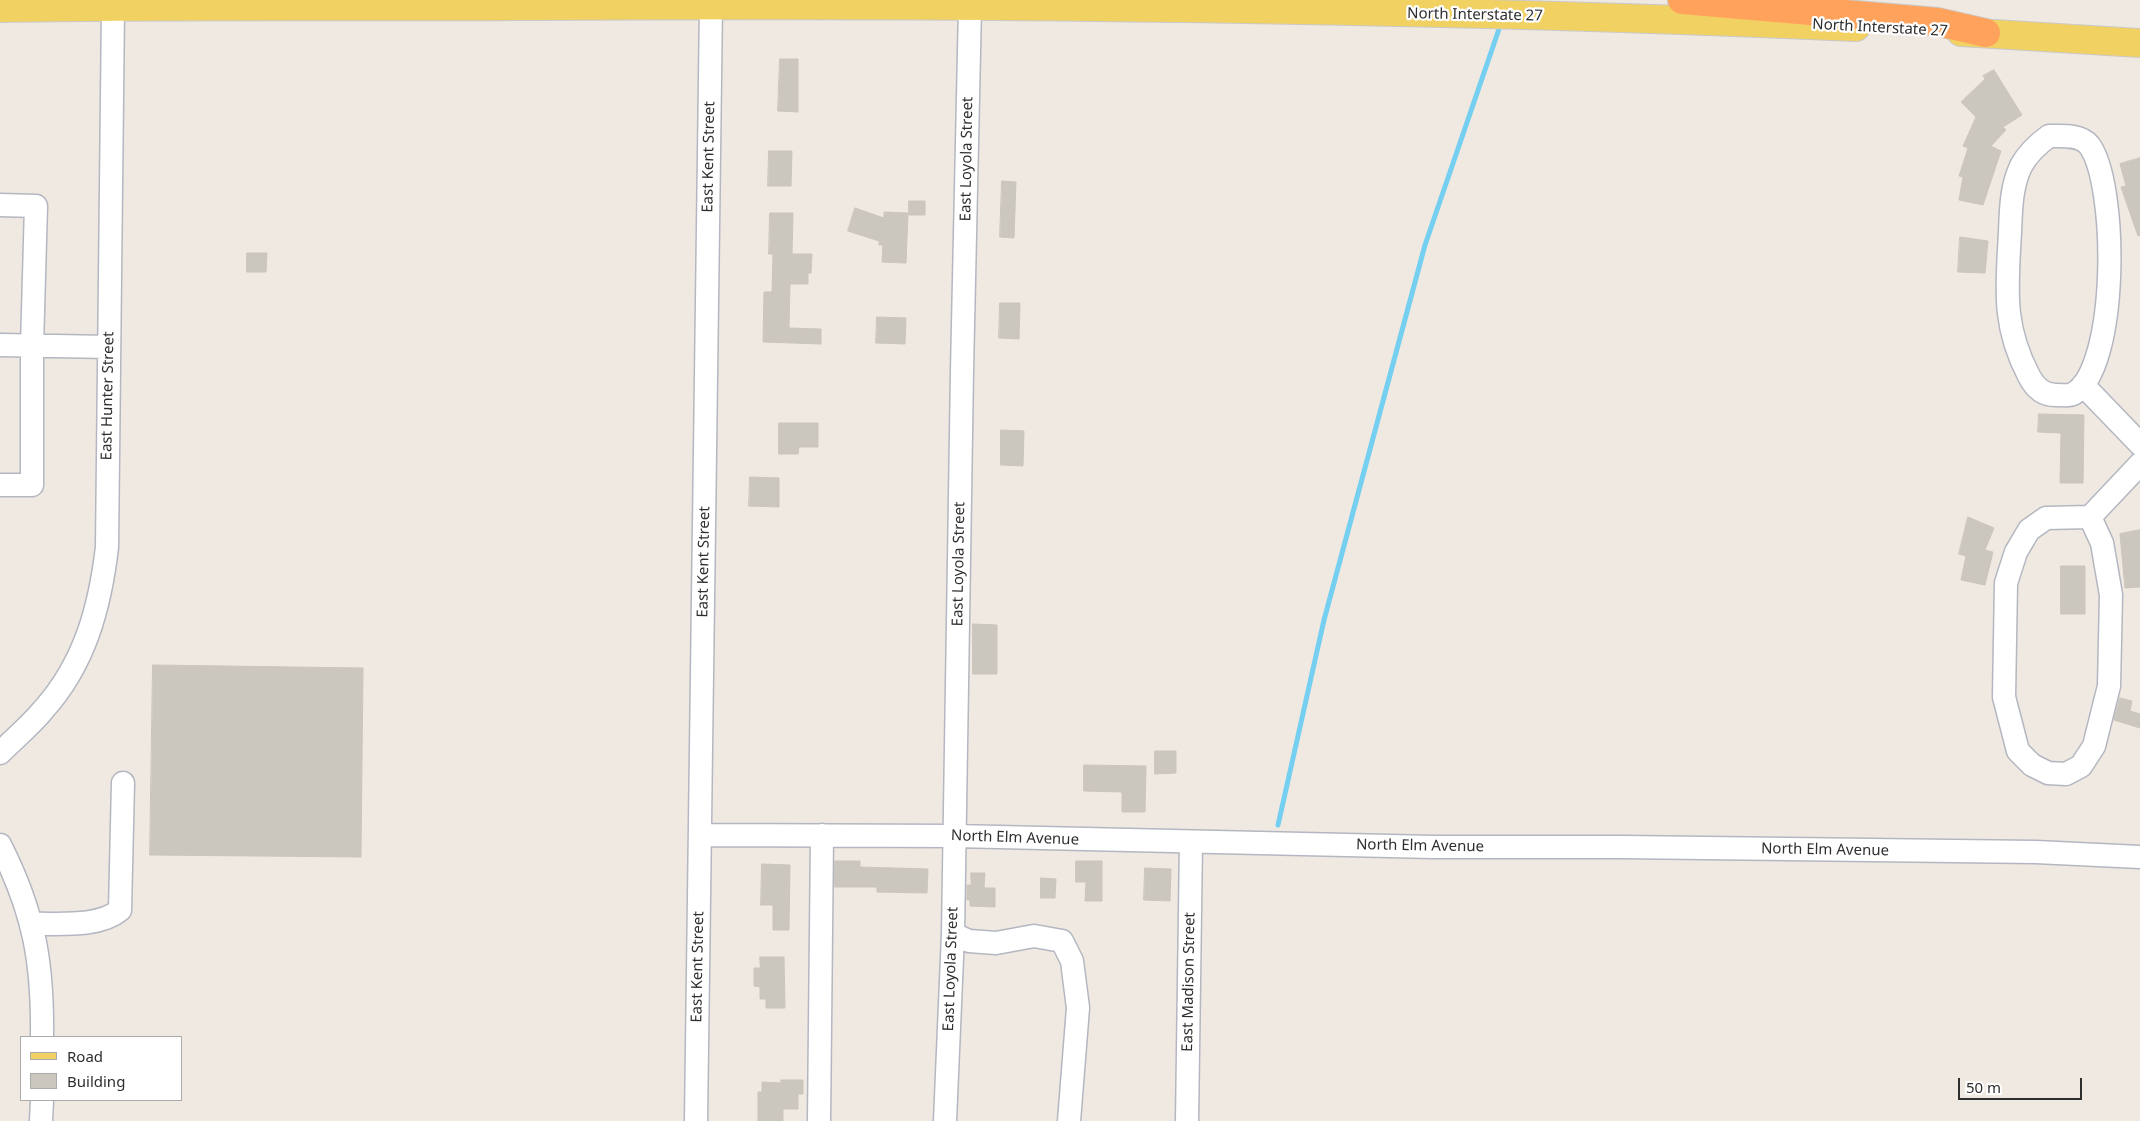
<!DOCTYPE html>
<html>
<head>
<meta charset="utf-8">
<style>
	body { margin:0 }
	#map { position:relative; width:2140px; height:1121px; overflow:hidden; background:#efe9e1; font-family:"Noto Sans",sans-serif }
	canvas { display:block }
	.legend { position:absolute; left:20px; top:1036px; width:162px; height:65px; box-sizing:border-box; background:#fff; border:1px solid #ababab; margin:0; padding:6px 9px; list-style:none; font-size:15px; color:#2e2e2e }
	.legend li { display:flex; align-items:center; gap:10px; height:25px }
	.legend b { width:25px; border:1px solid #ababab }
	.scale { position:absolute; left:1958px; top:1078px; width:124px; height:22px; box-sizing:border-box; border:2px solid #2e2e2e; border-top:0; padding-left:6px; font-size:15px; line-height:18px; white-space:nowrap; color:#2e2e2e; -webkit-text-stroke:4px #fff; paint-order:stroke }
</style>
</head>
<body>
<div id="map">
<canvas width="2140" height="1121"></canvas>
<ul class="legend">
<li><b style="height:6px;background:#f2d163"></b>Road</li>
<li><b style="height:14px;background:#cbc7bf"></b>Building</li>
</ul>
<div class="scale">50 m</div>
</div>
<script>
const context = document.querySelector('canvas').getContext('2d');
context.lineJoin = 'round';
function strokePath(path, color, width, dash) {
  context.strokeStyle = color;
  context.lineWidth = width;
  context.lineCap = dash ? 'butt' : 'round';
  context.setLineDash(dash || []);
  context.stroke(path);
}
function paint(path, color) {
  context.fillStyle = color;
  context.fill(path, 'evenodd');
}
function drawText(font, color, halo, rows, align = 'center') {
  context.font = font + ' "Noto Sans",sans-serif';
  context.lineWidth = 4.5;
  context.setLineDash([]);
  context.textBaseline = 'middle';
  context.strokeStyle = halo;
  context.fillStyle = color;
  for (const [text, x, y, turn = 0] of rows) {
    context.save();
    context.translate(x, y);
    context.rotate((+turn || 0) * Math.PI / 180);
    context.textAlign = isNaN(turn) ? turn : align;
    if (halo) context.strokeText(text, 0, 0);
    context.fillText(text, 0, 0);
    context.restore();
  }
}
strokePath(new Path2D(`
	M 1278,825 L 1324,620 L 1425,245 L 1499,29`), '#75cff0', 5);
const building = new Path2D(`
	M 780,59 L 798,59 L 798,112 L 778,111 Z
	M 1994,70 L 2022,115 L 2003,127 L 2006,130 L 1991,146 L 2001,151 L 1983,205 L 1959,200 L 1963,177 L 1959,176 L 1968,148 L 1963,146 L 1976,117 L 1961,102 L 1985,79 L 1983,76 Z
	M 769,151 L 792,151 L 791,186 L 768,186 Z
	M 2140,158 L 2140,235 L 2138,236 L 2121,187 L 2126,186 L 2120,164 Z
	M 1002,181 L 1016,182 L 1014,238 L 1000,237 Z
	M 909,201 L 925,201 L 925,215 L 909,215 Z
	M 855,208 L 884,218 L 884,212 L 908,213 L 906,263 L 882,262 L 883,245 L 879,245 L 879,241 L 848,231 Z
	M 770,213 L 793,213 L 792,254 L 812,254 L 811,273 L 808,273 L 808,284 L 790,284 L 789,328 L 821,329 L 821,344 L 763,342 L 764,292 L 772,292 L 773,254 L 769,254 Z
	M 1960,237 L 1988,241 L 1985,273 L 1958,272 Z
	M 247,253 L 267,253 L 266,272 L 247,272 Z
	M 1000,303 L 1020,303 L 1019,339 L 999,338 Z
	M 877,317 L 906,318 L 905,344 L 876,343 Z
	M 2039,414 L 2084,415 L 2083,483 L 2060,483 L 2061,433 L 2038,432 Z
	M 779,423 L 818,423 L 818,447 L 799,447 L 798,454 L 779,454 Z
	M 1001,430 L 1024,431 L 1023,466 L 1001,465 Z
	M 750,477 L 779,478 L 779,507 L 749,506 Z
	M 1968,517 L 1994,528 L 1985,550 L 1993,552 L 1985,585 L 1961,580 L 1966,556 L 1959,554 Z
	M 2140,530 L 2140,587 L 2125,588 L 2120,534 Z
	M 2061,566 L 2085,566 L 2085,614 L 2061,614 Z
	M 973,624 L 997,625 L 997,674 L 973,674 Z
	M 153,665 L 363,668 L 361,857 L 150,855 Z
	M 2120,698 L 2132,701 L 2130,711 L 2140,714 L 2140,728 L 2114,720 Z
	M 1155,751 L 1176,751 L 1176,773 L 1155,774 Z
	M 1084,765 L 1146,766 L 1145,812 L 1122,812 L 1122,792 L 1084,791 Z
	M 835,861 L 860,861 L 860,867 L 928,869 L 927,893 L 877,892 L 877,887 L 835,887 Z
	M 1076,861 L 1102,861 L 1102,901 L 1085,901 L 1086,882 L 1076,882 Z
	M 762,864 L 790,865 L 789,930 L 773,930 L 773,905 L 761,905 Z
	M 1145,868 L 1171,869 L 1170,901 L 1144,900 Z
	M 971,873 L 985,873 L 984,888 L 995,888 L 995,907 L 970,906 L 970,900 L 967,900 L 967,885 L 971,885 Z
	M 1041,878 L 1056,879 L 1055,898 L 1041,898 Z
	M 760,957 L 784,957 L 785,1008 L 766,1008 L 766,999 L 760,999 L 760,987 L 754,986 L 754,968 L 760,968 Z
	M 781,1080 L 803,1080 L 803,1094 L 798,1094 L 798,1109 L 783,1109 L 783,1121 L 758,1121 L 758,1092 L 762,1092 L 762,1082 L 781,1083 Z`);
paint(building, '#cbc7bf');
strokePath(building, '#cbc5ba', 1);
const minor = new Path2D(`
	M 2049,136 C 2061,136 2080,134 2089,145 C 2118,183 2119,369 2073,394 C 2069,396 2063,395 2058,395 C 2044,396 2035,388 2029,376 C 2002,325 2007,288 2010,232 C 2011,209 2011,187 2021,166 C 2028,153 2038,144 2049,136 Z
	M 0,205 L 36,206 L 32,346 L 32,485 L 0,485
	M 0,345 L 109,347
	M 2083,385 L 2140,444
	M 2090,517 L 2102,543 L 2111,595 L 2109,686 L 2094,746 L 2081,766 L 2066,774 L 2048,773 L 2032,765 L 2018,751 L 2004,697 L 2006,583 L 2016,552 L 2029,530 L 2046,518 L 2090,517 L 2140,464
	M 0,753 C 15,738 31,725 44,709 C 85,663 100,607 107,547 L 113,7
	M 700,835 L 955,836 L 1433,847 L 1622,847 L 2036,852 L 2140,857
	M 0,845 C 34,912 43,962 42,1037
	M 32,924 C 59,923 98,928 120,910 L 123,783
	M 953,934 L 969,941 L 996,943 L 1034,936 L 1062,941 L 1072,961 L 1078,1008 L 1069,1121
	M 41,1121 L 42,1100
	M 696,1121 L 711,4
	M 819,1121 L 822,835
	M 945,1121 L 953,934 L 962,371 L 970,6
	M 1187,1121 L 1191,842`);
const major = new Path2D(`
	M 0,8 C 174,5 348,7 522,6 C 967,3 1412,7 1856,27
	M 1961,32 L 2140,43`);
const highway = new Path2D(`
	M 1682,0 L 1938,22 L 1986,33`);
strokePath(minor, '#b4b7c1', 25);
strokePath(major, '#c9c9c9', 30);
strokePath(highway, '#c9c9c9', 30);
strokePath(minor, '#fff', 22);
strokePath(major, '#f2d163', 28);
strokePath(highway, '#ffa35c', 28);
drawText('15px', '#2e2e2e', '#fff', [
	["North Interstate 27",1475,15,1],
	["North Interstate 27",1880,28,3],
	["East Kent Street",709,157,-89],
	["East Loyola Street",967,159,-89],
	["East Hunter Street",108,396,-89],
	["East Kent Street",704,562,-89],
	["East Loyola Street",959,564,-89],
	["North Elm Avenue",1015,838,2],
	["North Elm Avenue",1420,846,1],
	["North Elm Avenue",1825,850,1],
	["East Kent Street",698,967,-89],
	["East Loyola Street",951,969,-88],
	["East Madison Street",1189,982,-89]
]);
</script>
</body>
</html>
